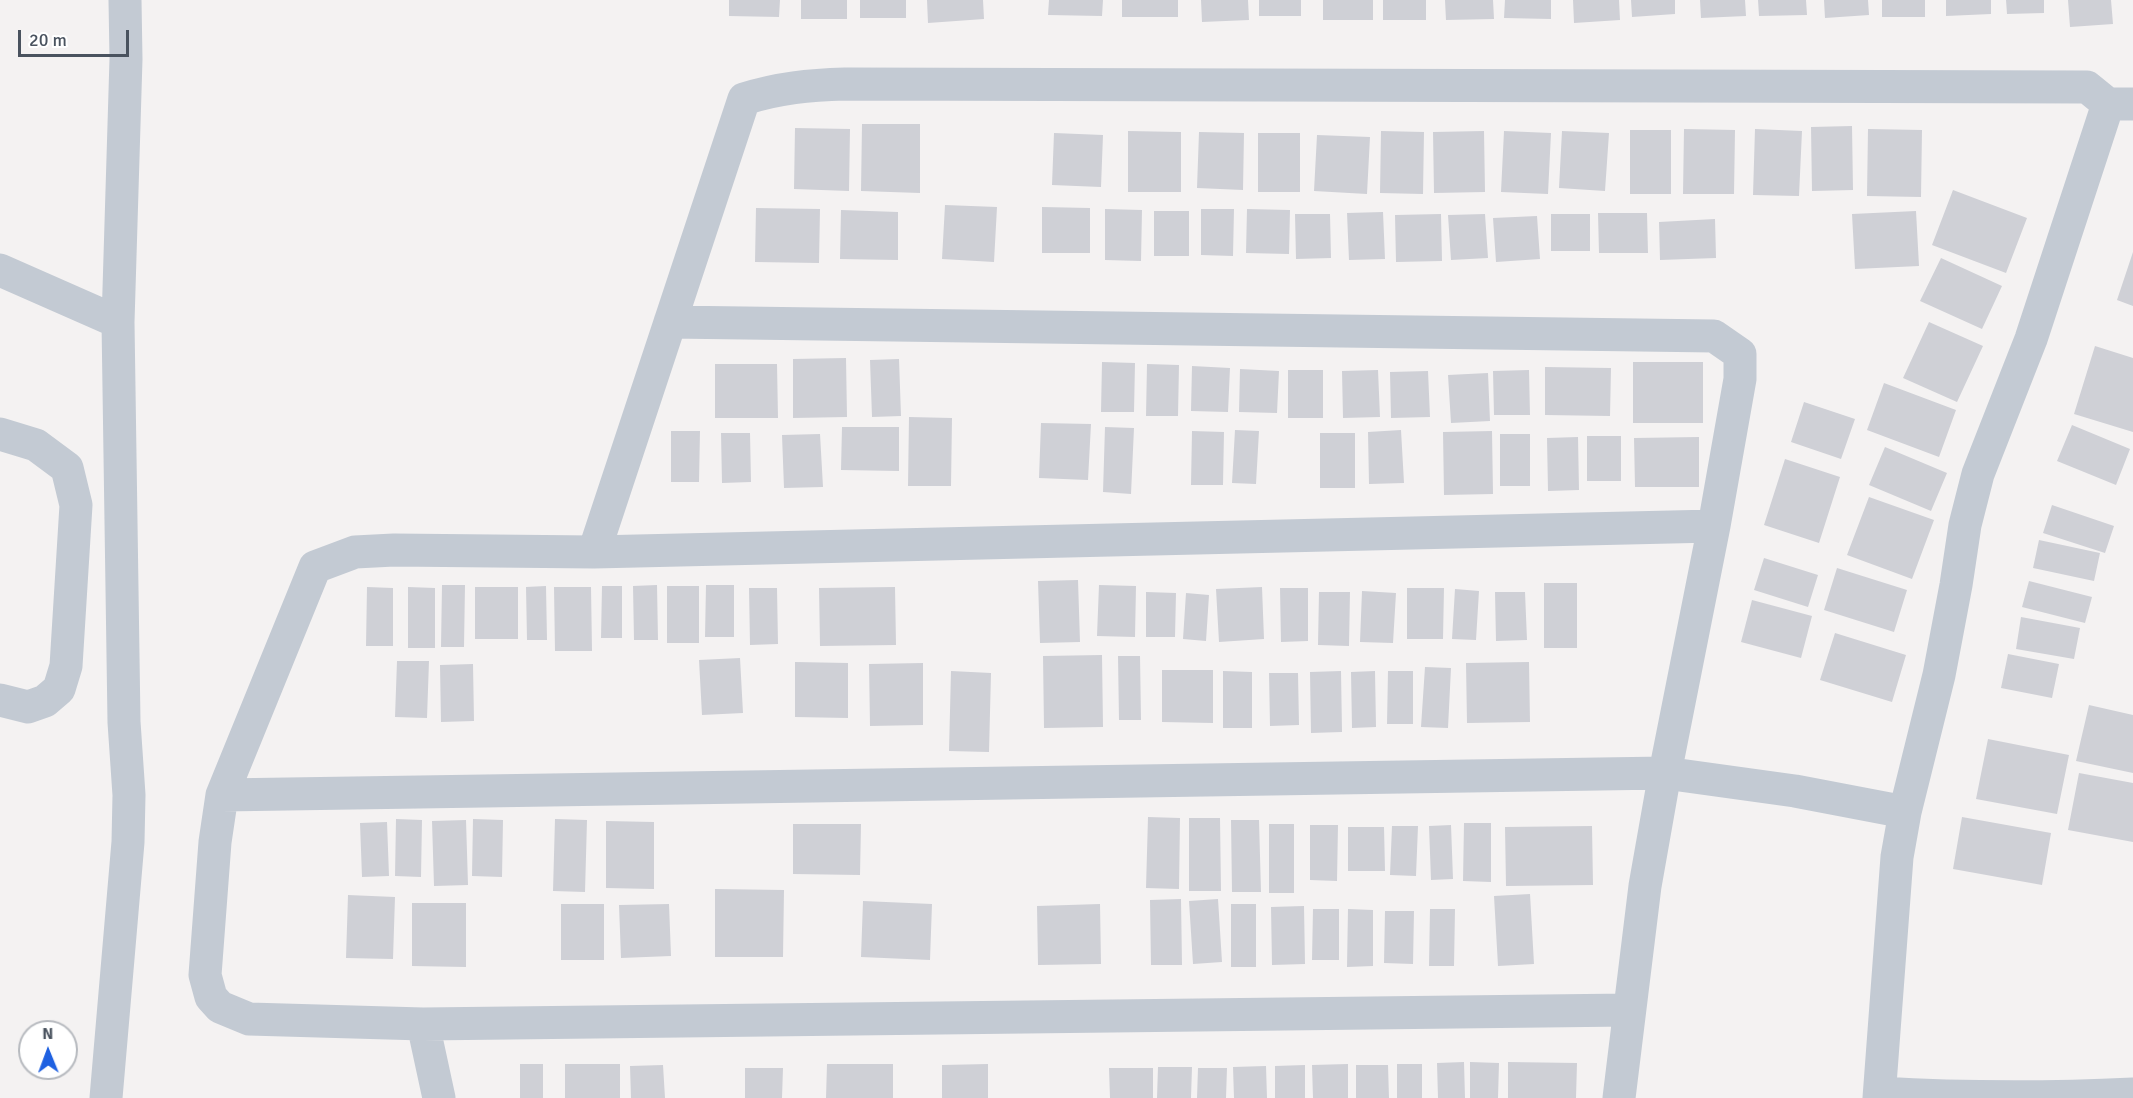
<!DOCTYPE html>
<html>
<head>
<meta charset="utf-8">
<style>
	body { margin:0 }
	#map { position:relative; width:2133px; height:1098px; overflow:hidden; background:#f4f2f2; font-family:Signika,sans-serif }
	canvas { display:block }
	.north { position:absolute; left:18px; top:1020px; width:60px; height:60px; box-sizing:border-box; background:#fff; border:2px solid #b7babf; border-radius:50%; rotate:359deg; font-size:16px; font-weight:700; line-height:24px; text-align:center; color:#4a535f }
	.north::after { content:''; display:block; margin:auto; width:21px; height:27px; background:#1f61e1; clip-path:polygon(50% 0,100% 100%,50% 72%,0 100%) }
	.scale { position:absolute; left:18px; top:30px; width:111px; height:27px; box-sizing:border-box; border:3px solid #4a535f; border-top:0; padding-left:8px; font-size:18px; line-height:21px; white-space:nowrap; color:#4a535f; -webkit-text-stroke:4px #fff; paint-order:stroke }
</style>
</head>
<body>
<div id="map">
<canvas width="2133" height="1098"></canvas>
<div class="north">N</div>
<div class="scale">20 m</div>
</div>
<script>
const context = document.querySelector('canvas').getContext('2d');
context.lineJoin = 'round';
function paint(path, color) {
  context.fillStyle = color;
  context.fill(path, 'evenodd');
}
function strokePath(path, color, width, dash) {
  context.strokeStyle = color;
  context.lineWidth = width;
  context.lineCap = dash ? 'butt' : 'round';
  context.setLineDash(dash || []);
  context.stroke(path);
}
paint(new Path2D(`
	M 729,0 L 780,0 L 779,17 L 729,16 Z
	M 801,0 L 847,0 L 847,19 L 801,19 Z
	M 860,0 L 906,0 L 906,18 L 860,18 Z
	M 927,0 L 983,0 L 984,19 L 928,23 Z
	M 1049,0 L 1103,0 L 1102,16 L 1048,15 Z
	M 1122,0 L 1178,0 L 1178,17 L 1122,17 Z
	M 1201,0 L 1248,0 L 1249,20 L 1202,22 Z
	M 1259,0 L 1301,0 L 1301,16 L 1259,16 Z
	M 1323,0 L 1373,0 L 1373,20 L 1323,20 Z
	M 1383,0 L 1426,0 L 1426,20 L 1383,20 Z
	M 1445,0 L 1493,0 L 1494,19 L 1446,20 Z
	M 1505,0 L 1551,0 L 1551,19 L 1504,18 Z
	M 1573,0 L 1619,0 L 1620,20 L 1574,23 Z
	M 1631,0 L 1675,0 L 1675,14 L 1632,17 Z
	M 1700,0 L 1745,0 L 1746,16 L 1701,18 Z
	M 1758,0 L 1806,0 L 1807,15 L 1759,16 Z
	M 1824,0 L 1868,0 L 1869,15 L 1825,18 Z
	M 1882,0 L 1925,0 L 1925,17 L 1882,17 Z
	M 1946,0 L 1991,0 L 1991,14 L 1946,16 Z
	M 2006,0 L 2044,0 L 2044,13 L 2007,14 Z
	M 2068,0 L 2111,0 L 2113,24 L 2070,27 Z
	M 862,124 L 920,124 L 920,193 L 861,191 Z
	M 1852,126 L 1853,190 L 1812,191 L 1811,127 Z
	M 795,128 L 850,129 L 849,191 L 794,189 Z
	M 1684,129 L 1735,130 L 1734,194 L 1683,194 Z
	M 1755,129 L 1802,131 L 1799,196 L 1753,195 Z
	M 1868,129 L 1922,130 L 1921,197 L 1867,196 Z
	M 1630,130 L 1671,130 L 1671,194 L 1630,194 Z
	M 1128,131 L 1181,132 L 1181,192 L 1128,192 Z
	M 1381,131 L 1424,132 L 1423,194 L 1380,193 Z
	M 1484,131 L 1485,192 L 1434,193 L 1433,132 Z
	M 1504,131 L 1551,133 L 1548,194 L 1501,192 Z
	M 1562,131 L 1609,133 L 1605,191 L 1559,188 Z
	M 1199,132 L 1244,133 L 1243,190 L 1197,188 Z
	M 1054,133 L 1103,135 L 1101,187 L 1052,185 Z
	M 1258,133 L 1300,133 L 1300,192 L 1258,192 Z
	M 1317,135 L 1370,137 L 1367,194 L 1314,191 Z
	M 1953,190 L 2027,218 L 2006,273 L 1932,245 Z
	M 945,205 L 997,207 L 994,262 L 942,259 Z
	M 1042,207 L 1090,208 L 1090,253 L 1042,253 Z
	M 756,208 L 820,209 L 819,263 L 755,262 Z
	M 1105,209 L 1142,210 L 1141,261 L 1105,260 Z
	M 1201,209 L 1234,209 L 1233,256 L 1201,255 Z
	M 1247,209 L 1290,210 L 1289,254 L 1246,253 Z
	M 841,210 L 898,212 L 898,260 L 840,259 Z
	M 1154,211 L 1189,211 L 1189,256 L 1154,256 Z
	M 1916,211 L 1919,266 L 1855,269 L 1852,214 Z
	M 1383,212 L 1385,259 L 1349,260 L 1347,213 Z
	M 1598,213 L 1647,213 L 1648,253 L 1599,253 Z
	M 1295,214 L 1330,214 L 1331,258 L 1296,259 Z
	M 1441,214 L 1442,261 L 1396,262 L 1395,215 Z
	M 1485,214 L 1488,258 L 1451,260 L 1448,215 Z
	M 1551,214 L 1590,214 L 1590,251 L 1551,251 Z
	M 1537,216 L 1540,259 L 1496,262 L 1493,218 Z
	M 1715,219 L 1716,258 L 1660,260 L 1659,222 Z
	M 2133,252 L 2133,306 L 2117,300 Z
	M 1941,258 L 2002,286 L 1982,329 L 1920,301 Z
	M 1929,322 L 1983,346 L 1957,402 L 1903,378 Z
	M 2095,346 L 2133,358 L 2133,432 L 2074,414 Z
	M 846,358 L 847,417 L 793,418 L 793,359 Z
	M 899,359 L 901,416 L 872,417 L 870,360 Z
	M 1102,362 L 1135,363 L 1134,412 L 1101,412 Z
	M 1633,362 L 1703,362 L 1703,423 L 1633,423 Z
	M 715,364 L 777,364 L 778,418 L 715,418 Z
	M 1147,364 L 1179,365 L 1178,416 L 1146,416 Z
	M 1192,366 L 1230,368 L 1228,412 L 1191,411 Z
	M 1545,367 L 1611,368 L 1610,416 L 1545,415 Z
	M 1240,369 L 1279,371 L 1277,413 L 1239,412 Z
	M 1288,370 L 1323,370 L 1323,418 L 1288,418 Z
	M 1378,370 L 1380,417 L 1343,418 L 1342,371 Z
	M 1529,370 L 1530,415 L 1494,415 L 1493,371 Z
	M 1428,371 L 1430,417 L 1391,418 L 1390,372 Z
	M 1488,373 L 1490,421 L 1451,423 L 1448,375 Z
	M 1884,383 L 1956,410 L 1939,457 L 1867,430 Z
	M 1804,402 L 1855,419 L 1841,459 L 1791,442 Z
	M 909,417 L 952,418 L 951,486 L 908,486 Z
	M 1041,423 L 1091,424 L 1088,480 L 1039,478 Z
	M 2072,425 L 2130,449 L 2116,485 L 2057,461 Z
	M 842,427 L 899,427 L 899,471 L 841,470 Z
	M 1105,427 L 1134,428 L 1131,494 L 1103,492 Z
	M 1235,430 L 1259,431 L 1256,484 L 1232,483 Z
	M 1401,430 L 1404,483 L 1369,484 L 1368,432 Z
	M 671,431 L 700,431 L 699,482 L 671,482 Z
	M 1192,431 L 1224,432 L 1223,485 L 1191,485 Z
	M 1492,431 L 1493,494 L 1444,495 L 1443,432 Z
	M 721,433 L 750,433 L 751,482 L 722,483 Z
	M 1320,433 L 1355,433 L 1355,488 L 1320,488 Z
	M 820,434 L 823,487 L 784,488 L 782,435 Z
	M 1500,434 L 1530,434 L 1530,486 L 1500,486 Z
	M 1587,436 L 1621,436 L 1621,481 L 1587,481 Z
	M 1578,437 L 1579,490 L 1548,491 L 1547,438 Z
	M 1699,437 L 1699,487 L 1635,487 L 1634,438 Z
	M 1885,447 L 1947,473 L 1931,511 L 1869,485 Z
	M 1785,459 L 1840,477 L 1819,543 L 1764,525 Z
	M 1869,497 L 1934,520 L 1912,579 L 1847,555 Z
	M 2052,505 L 2114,526 L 2105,553 L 2043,533 Z
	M 2039,540 L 2100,553 L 2094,581 L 2033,568 Z
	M 1764,558 L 1818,575 L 1808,607 L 1754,590 Z
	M 1837,568 L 1907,590 L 1894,632 L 1824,610 Z
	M 1078,580 L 1080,642 L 1040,643 L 1038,581 Z
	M 2029,581 L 2092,597 L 2085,623 L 2022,607 Z
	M 1544,583 L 1577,583 L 1577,648 L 1544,648 Z
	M 442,585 L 465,585 L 464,647 L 441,647 Z
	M 657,585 L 658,640 L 634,640 L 633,586 Z
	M 706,585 L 734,585 L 734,637 L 705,637 Z
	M 1099,585 L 1136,586 L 1135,637 L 1097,636 Z
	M 546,586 L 547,640 L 527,640 L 526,587 Z
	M 602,586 L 622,586 L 622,638 L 601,638 Z
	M 667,586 L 699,586 L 699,643 L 667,643 Z
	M 367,587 L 393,588 L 393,646 L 366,646 Z
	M 408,587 L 435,588 L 435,648 L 408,648 Z
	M 475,587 L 518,587 L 518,639 L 475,639 Z
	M 554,587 L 591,587 L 592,651 L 555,651 Z
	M 895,587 L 896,645 L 820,646 L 819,588 Z
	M 1262,587 L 1264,639 L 1219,642 L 1216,589 Z
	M 749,588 L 777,588 L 778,644 L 750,645 Z
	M 1280,588 L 1308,588 L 1308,641 L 1281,642 Z
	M 1407,588 L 1444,588 L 1443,639 L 1407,639 Z
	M 1455,589 L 1479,591 L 1476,640 L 1452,639 Z
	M 1362,591 L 1396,593 L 1393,643 L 1360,642 Z
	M 1146,592 L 1176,593 L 1175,637 L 1146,637 Z
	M 1319,592 L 1350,592 L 1349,646 L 1318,645 Z
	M 1495,592 L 1525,592 L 1527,640 L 1496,641 Z
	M 1186,593 L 1209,595 L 1206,641 L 1183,639 Z
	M 1752,600 L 1812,616 L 1801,658 L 1741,642 Z
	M 2021,617 L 2080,628 L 2074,659 L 2016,649 Z
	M 1835,633 L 1906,655 L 1892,702 L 1820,680 Z
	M 2008,654 L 2059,664 L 2052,698 L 2001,688 Z
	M 1102,655 L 1103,727 L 1044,728 L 1043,656 Z
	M 1118,656 L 1140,656 L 1141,720 L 1119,720 Z
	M 740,658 L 743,713 L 702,715 L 699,660 Z
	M 397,661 L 429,661 L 427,718 L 395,717 Z
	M 795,662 L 848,663 L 848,718 L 795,717 Z
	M 1529,662 L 1530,722 L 1467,723 L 1466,663 Z
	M 923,663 L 923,725 L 870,726 L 869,664 Z
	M 473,664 L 474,721 L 441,722 L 440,665 Z
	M 1425,667 L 1451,668 L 1448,728 L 1421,727 Z
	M 1162,670 L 1213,670 L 1213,723 L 1162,722 Z
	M 951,671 L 991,673 L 989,752 L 949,751 Z
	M 1223,671 L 1252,672 L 1252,728 L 1223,728 Z
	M 1341,671 L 1342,732 L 1311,733 L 1310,672 Z
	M 1375,671 L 1376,727 L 1352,728 L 1351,672 Z
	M 1388,671 L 1413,671 L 1413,724 L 1387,724 Z
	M 1269,673 L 1298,673 L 1299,725 L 1270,726 Z
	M 2089,705 L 2133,715 L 2133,773 L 2076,761 Z
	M 1988,739 L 2069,755 L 2057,814 L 1976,799 Z
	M 2079,773 L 2133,783 L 2133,842 L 2068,830 Z
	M 1148,817 L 1180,818 L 1179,889 L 1146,888 Z
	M 1962,817 L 2051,833 L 2042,885 L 1953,869 Z
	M 1189,818 L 1220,818 L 1221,891 L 1189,891 Z
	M 396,819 L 422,820 L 421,877 L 395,876 Z
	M 473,819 L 503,820 L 502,877 L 472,876 Z
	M 555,819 L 587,820 L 585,892 L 553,891 Z
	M 466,820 L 468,885 L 434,886 L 432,821 Z
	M 1231,820 L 1259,820 L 1261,892 L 1232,892 Z
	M 606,821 L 654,822 L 654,889 L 606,888 Z
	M 387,822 L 389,876 L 362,877 L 360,823 Z
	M 1464,823 L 1491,823 L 1491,882 L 1463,881 Z
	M 793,824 L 861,824 L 860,875 L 793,874 Z
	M 1269,824 L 1294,824 L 1294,893 L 1269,893 Z
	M 1310,825 L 1338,825 L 1337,881 L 1310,880 Z
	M 1451,825 L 1453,879 L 1431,880 L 1429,826 Z
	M 1392,826 L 1418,826 L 1416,876 L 1390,875 Z
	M 1592,826 L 1593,885 L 1506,886 L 1505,827 Z
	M 1348,827 L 1384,827 L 1385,871 L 1348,871 Z
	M 715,889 L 784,890 L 783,957 L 715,957 Z
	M 1530,894 L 1534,964 L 1498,966 L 1494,896 Z
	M 348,895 L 395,897 L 393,959 L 346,958 Z
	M 1181,899 L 1182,965 L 1151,965 L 1150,900 Z
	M 1218,899 L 1222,962 L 1193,964 L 1189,901 Z
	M 863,901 L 932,904 L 930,960 L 861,957 Z
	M 412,903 L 466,903 L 466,967 L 412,966 Z
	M 561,904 L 604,904 L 604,960 L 561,960 Z
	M 669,904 L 671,956 L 621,958 L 619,905 Z
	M 1100,904 L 1101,964 L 1038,965 L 1037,906 Z
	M 1231,904 L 1256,904 L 1256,967 L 1231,967 Z
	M 1304,906 L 1305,964 L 1272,965 L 1271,907 Z
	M 1313,909 L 1339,909 L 1339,960 L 1312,960 Z
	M 1348,909 L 1373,910 L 1373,966 L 1347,967 Z
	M 1430,909 L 1455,909 L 1454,966 L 1429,966 Z
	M 1385,911 L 1414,911 L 1413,964 L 1384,963 Z
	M 1464,1062 L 1465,1098 L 1438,1098 L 1437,1063 Z
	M 1470,1062 L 1499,1063 L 1498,1098 L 1470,1098 Z
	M 1508,1062 L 1577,1063 L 1576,1098 L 1508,1098 Z
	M 520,1064 L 543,1064 L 543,1098 L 520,1098 Z
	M 565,1064 L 620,1064 L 620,1098 L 565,1098 Z
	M 827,1064 L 893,1064 L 893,1098 L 826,1098 Z
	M 988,1064 L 988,1098 L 942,1098 L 942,1065 Z
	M 1348,1064 L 1348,1098 L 1313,1098 L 1312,1065 Z
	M 1397,1064 L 1422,1064 L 1422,1098 L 1397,1098 Z
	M 663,1065 L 665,1098 L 631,1098 L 630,1066 Z
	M 1305,1065 L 1305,1098 L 1275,1098 L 1275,1066 Z
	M 1356,1065 L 1388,1065 L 1389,1098 L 1356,1098 Z
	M 1266,1066 L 1267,1098 L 1234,1098 L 1233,1067 Z
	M 1158,1067 L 1192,1067 L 1191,1098 L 1157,1098 Z
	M 745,1068 L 783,1068 L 782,1098 L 745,1098 Z
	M 1109,1068 L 1153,1068 L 1153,1098 L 1110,1098 Z
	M 1198,1068 L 1227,1068 L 1226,1098 L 1197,1098 Z`), '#cfd0d6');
strokePath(new Path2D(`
	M 0,270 L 118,322
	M 670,322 L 1714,336 L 1740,354 L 1740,379 L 1714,526 L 1665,773 L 1645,886 L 1619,1098
	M 0,434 L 36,445 L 67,468 L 76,505 L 66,666 L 59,689 L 45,701 L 28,707 L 0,700
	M 594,552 L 1714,526
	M 222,795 L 1665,773 L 1795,791 L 1905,812
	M 423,1024 L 1629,1010
	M 1880,1093 C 1964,1098 2048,1098 2133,1094
	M 106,1098 L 128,842 L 129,795 L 124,722 L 118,322 L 126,59 L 125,0
	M 439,1098 L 423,1024 L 249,1019 L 220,1007 L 211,997 L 205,975 L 215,842 L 222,795 L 315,567 L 355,552 L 394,550 L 594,552 L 744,99 C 778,88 810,85 845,84 L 2087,87 L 2108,104 L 2133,104
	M 1879,1098 L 1897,857 L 1905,812 L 1939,675 L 1956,585 L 1965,525 L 1978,474 L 2031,339 L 2108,104`), '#c3cad3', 33);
</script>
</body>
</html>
